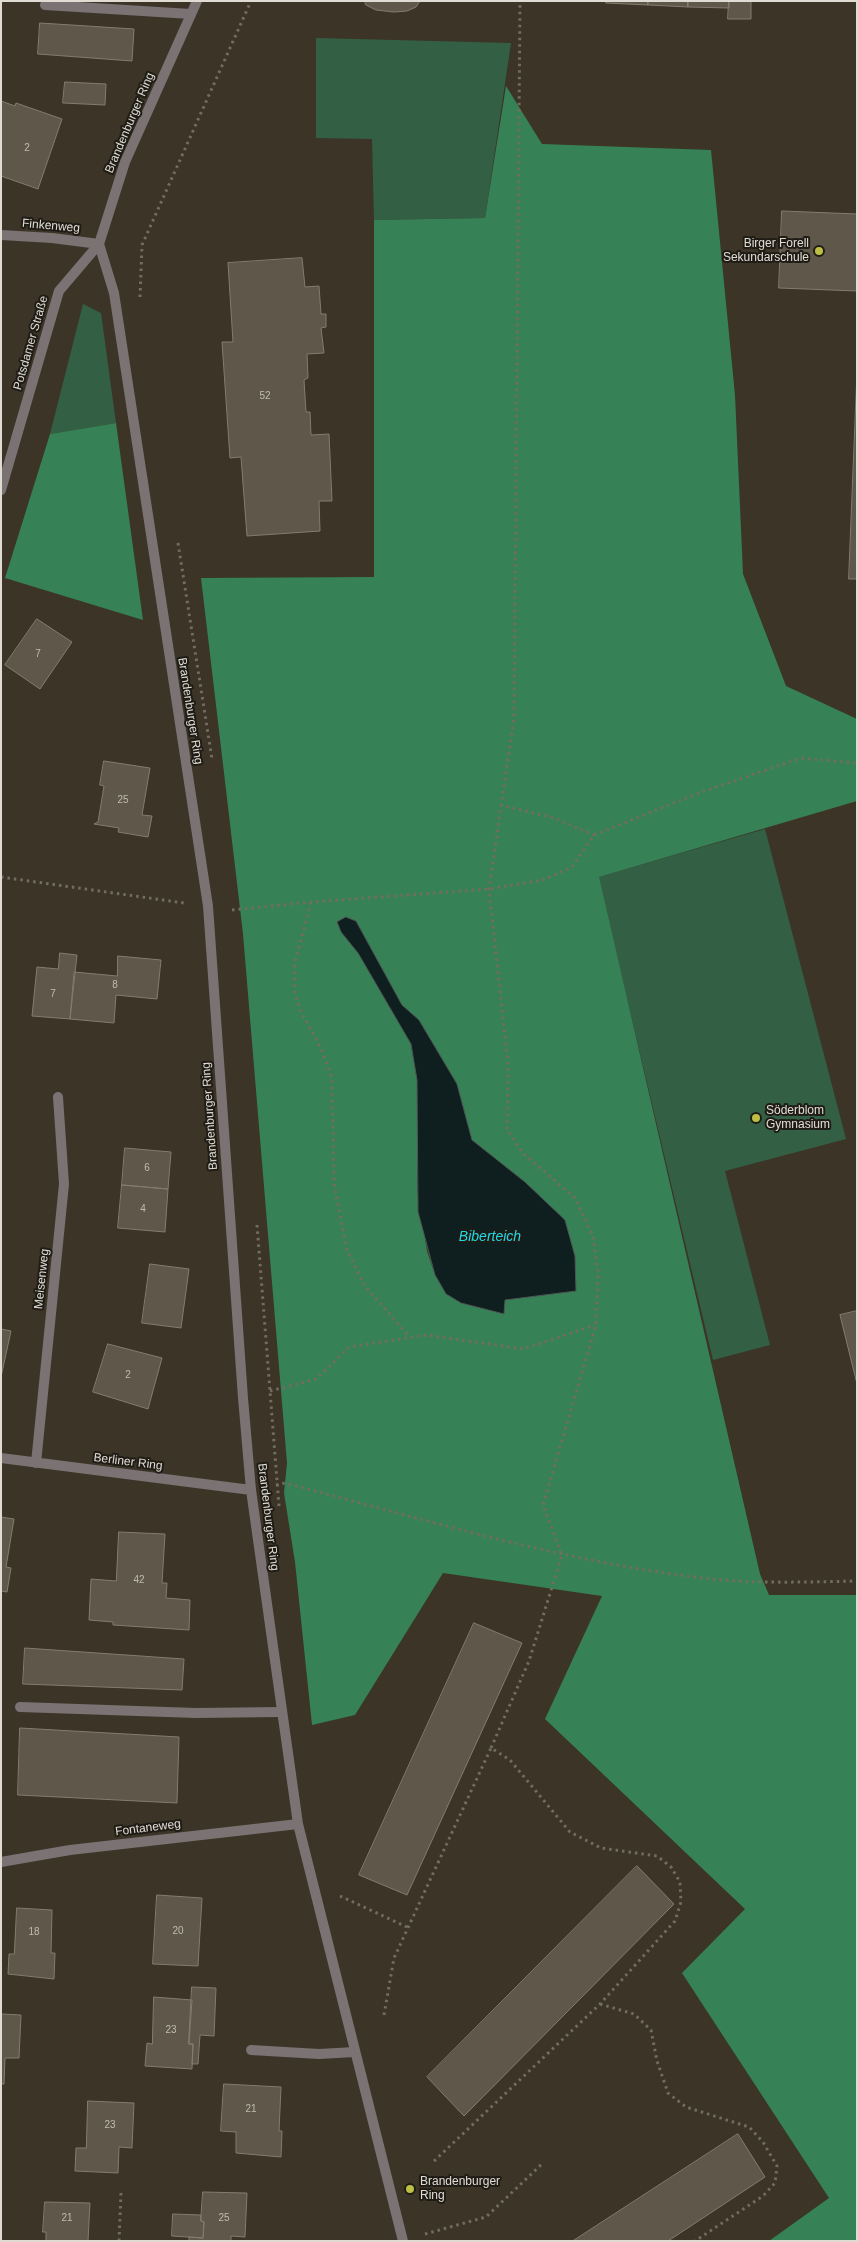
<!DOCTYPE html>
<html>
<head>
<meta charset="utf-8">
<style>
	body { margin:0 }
	#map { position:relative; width:858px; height:2242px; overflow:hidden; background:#3b3427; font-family:Helvetica,sans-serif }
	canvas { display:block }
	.frame { position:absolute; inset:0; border:2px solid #e0dcd4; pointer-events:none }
</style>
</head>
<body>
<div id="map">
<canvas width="858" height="2242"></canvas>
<div class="frame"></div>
</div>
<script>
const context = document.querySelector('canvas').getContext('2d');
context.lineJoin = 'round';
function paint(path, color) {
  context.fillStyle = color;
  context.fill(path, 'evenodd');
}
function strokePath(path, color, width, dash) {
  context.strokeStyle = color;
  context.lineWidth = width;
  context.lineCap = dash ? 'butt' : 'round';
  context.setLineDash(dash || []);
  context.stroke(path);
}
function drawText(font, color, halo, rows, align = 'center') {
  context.font = font + ' Helvetica,sans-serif';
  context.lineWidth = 4;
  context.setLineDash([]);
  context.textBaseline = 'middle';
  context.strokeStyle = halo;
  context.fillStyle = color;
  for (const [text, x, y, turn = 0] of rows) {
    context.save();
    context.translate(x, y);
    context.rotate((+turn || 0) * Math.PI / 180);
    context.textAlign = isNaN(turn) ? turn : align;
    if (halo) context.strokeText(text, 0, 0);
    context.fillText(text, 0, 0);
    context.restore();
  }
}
paint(new Path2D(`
	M 316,38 L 511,43 L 485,218 L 374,220 L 372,139 L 316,138 Z
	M 83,304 L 101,313 L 116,423 L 50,434 Z
	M 765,829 L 846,1139 L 725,1171 L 770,1345 L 713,1360 L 598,877 Z`), '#336044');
paint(new Path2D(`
	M 506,86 L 542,144 L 711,150 L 735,395 L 743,574 L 786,686 L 857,719 L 857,801 L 599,877 L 760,1574 L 769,1595 L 857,1595 L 857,2241 L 769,2241 L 829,2198 L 682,1973 L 745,1909 L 545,1719 L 602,1596 L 443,1573 L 355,1715 L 312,1725 L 295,1562 L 284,1493 L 287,1463 L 243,934 L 201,578 L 374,577 L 374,220 L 485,218 ZM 356,921 L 402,1005 L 419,1020 L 457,1084 L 472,1140 L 525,1182 L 565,1220 L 576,1291 L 505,1300 L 504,1313 L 461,1303 L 446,1294 L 435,1275 L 427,1251 L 417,1189 L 417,1080 L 411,1044 L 358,953 L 341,932 Z
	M 116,423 L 143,620 L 5,578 L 50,434 Z`), '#368256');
const water = new Path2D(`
	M 346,917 L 356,921 L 402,1005 L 419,1020 L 457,1084 L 472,1140 L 525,1182 L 565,1220 L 575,1256 L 576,1291 L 505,1300 L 504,1314 L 461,1303 L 446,1294 L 435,1275 L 418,1212 L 417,1080 L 411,1044 L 358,953 L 341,932 L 337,922 Z`);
paint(water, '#0f1e1f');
strokePath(water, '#4e5755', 1);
const building = new Path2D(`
	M 365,1 L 420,1 L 416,7 L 407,11 L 394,12 L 376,10 L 366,5 Z
	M 606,1 L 648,1 L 648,5 L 606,3 Z
	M 648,1 L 688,1 L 688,7 L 648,5 Z
	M 688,1 L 729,1 L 729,8 L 688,7 Z
	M 729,1 L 751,1 L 751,19 L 728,19 Z
	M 40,23 L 134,29 L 132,61 L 38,54 Z
	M 65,82 L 106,84 L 105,105 L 63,103 Z
	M 1,101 L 15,106 L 16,103 L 62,119 L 38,189 L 1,176 Z
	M 782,211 L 857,214 L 857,291 L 779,288 Z
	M 302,258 L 305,287 L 319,286 L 321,314 L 326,314 L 326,327 L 321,328 L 324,353 L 307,354 L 308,378 L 304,380 L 306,412 L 310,412 L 311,435 L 329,434 L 332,501 L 319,501 L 320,531 L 247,536 L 241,457 L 230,458 L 222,342 L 233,342 L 228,263 Z
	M 857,372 L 857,579 L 849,579 Z
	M 37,619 L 72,642 L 40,689 L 5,665 Z
	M 104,761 L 150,768 L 142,815 L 152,816 L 148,837 L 118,832 L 119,828 L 94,824 L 98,822 L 104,786 L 100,785 Z
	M 60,953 L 77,955 L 70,1019 L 32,1016 L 37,967 L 58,969 Z
	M 118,956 L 161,960 L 157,999 L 116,995 L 114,1023 L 70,1019 L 74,972 L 117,976 Z
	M 125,1148 L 171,1152 L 168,1189 L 122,1185 Z
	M 122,1185 L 168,1189 L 165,1232 L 118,1228 Z
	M 150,1264 L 189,1269 L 181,1328 L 142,1323 Z
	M 857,1311 L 857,1384 L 840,1315 Z
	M 1,1329 L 11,1331 L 1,1377 Z
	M 108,1344 L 162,1358 L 148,1409 L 93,1392 Z
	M 1,1517 L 14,1519 L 6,1567 L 11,1568 L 7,1592 L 1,1591 Z
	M 119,1532 L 165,1534 L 162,1583 L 167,1583 L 166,1598 L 190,1600 L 189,1630 L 113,1625 L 113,1622 L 89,1620 L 91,1579 L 116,1581 Z
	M 474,1623 L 522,1643 L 407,1895 L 359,1875 Z
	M 25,1648 L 184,1659 L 182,1690 L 23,1684 Z
	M 20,1728 L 179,1737 L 177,1803 L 18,1795 Z
	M 637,1866 L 674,1904 L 464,2116 L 427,2077 Z
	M 157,1895 L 202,1898 L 198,1966 L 153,1964 Z
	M 17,1908 L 52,1910 L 51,1953 L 55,1953 L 54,1979 L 8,1974 L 9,1954 L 14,1954 Z
	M 192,1987 L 216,1988 L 214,2036 L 200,2035 L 198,2064 L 192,2064 L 193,2044 L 189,2044 Z
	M 154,1997 L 192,2000 L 189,2044 L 193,2044 L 192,2069 L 145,2066 L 147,2043 L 152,2044 Z
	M 1,2014 L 21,2015 L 19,2058 L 5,2058 L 4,2084 L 1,2084 Z
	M 224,2084 L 281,2087 L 279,2131 L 282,2131 L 281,2157 L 236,2153 L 236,2132 L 221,2131 Z
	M 88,2101 L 134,2103 L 132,2148 L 119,2147 L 118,2173 L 75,2171 L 76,2148 L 86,2148 Z
	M 738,2134 L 765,2177 L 668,2241 L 573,2241 Z
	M 203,2192 L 247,2193 L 245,2237 L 231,2236 L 231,2241 L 189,2241 L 189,2237 L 203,2238 L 204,2222 L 201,2221 Z
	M 45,2202 L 90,2203 L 88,2241 L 46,2241 L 46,2232 L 43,2232 Z
	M 173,2214 L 201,2215 L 201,2221 L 204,2222 L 203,2238 L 172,2236 Z`);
paint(building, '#5f584a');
strokePath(building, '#847c6e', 1);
strokePath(new Path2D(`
	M 140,297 L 142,245 L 251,1
	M 178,543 L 212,759
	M 500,805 L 554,818 L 594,835
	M 1,877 L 184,903
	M 311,902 L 295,962 L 294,989 L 300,1010 L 321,1048 L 332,1078 L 334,1184 L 347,1250 L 364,1285 L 409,1336
	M 232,910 L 311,902 L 489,889 L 543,880 L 572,867 L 594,835 L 696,794 L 801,758 L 857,763
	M 257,1225 L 279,1506
	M 270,1391 L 316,1379 L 349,1347 L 426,1335 L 524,1349 L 595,1325
	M 276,1485 L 285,1483 C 423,1519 560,1561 702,1578 C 751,1584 807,1582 857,1581
	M 491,1748 L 529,1661 L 562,1555 L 543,1505 L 596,1325 L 598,1271 L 593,1236 L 575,1198 L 524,1154 L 507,1130 L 508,1064 L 489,889 L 514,718 L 520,1
	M 340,1896 L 407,1927
	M 600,2004 L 634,2014 L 651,2030 L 657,2061 L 668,2093 L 686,2107 L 749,2127 L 763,2142 L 777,2166 L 775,2183 L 763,2196 L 695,2241
	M 384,2015 L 394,1958 L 491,1748 L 510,1760 L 570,1832 L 601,1848 L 657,1856 L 671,1867 L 680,1882 L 681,1902 L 675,1921 L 600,2004 L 432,2163
	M 425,2234 L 486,2217 L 543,2163
	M 119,2241 L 121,2193`), '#726c61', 3, [2.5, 4]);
strokePath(new Path2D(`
	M 45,5 L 191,14
	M 20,1707 L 196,1713 L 281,1712
	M 251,2050 L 319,2054 L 355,2052`), '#7a7273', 10);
strokePath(new Path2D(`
	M 197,1 L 125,162 L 99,244 L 114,293 L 208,906 L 243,1398 L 251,1490 L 298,1824 L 403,2241
	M 1,235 L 52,238 L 99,244
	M 1,490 L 59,291 L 99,244
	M 1,1458 L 251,1490
	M 36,1463 L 64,1184 L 58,1097
	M 1,1862 L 70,1850 L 298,1824`), '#7a7273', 10);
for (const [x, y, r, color] of [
	[819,251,5,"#bcbf44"],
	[756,1118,5,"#bcbf44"],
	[410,2189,5,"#bcbf44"]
]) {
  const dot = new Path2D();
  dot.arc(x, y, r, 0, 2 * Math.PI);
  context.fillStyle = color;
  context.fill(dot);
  strokePath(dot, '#1f1c16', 2);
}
drawText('10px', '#c0bbb2', null, [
	["2",27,148],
	["52",265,396],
	["7",38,654],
	["25",123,800],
	["8",115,985],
	["7",53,994],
	["6",147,1168],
	["4",143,1209],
	["2",128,1375],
	["42",139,1580],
	["20",178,1931],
	["18",34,1932],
	["23",171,2030],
	["21",251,2109],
	["23",110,2125],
	["21",67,2218],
	["25",224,2218]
]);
drawText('12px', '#e0dcd4', '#1f1c16', [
	["Brandenburger Ring",130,123,-67],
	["Finkenweg",51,226,5],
	["Potsdamer Straße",31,343,-74],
	["Brandenburger Ring",190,711,81],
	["Brandenburger Ring",210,1116,-94],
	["Meisenweg",42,1279,-84],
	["Berliner Ring",128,1462,7],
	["Brandenburger Ring",268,1517,83],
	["Fontaneweg",148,1828,-7]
]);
drawText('12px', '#e0dcd4', '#1f1c16', [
	["Birger Forell",809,244,"right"],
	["Sekundarschule",809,258,"right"],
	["Söderblom",766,1111],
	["Gymnasium",766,1125],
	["Brandenburger",420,2182],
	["Ring",420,2196]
], 'left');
drawText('italic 14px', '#20d9e6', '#1f1c16', [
	["Biberteich",490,1237]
]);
</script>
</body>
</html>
